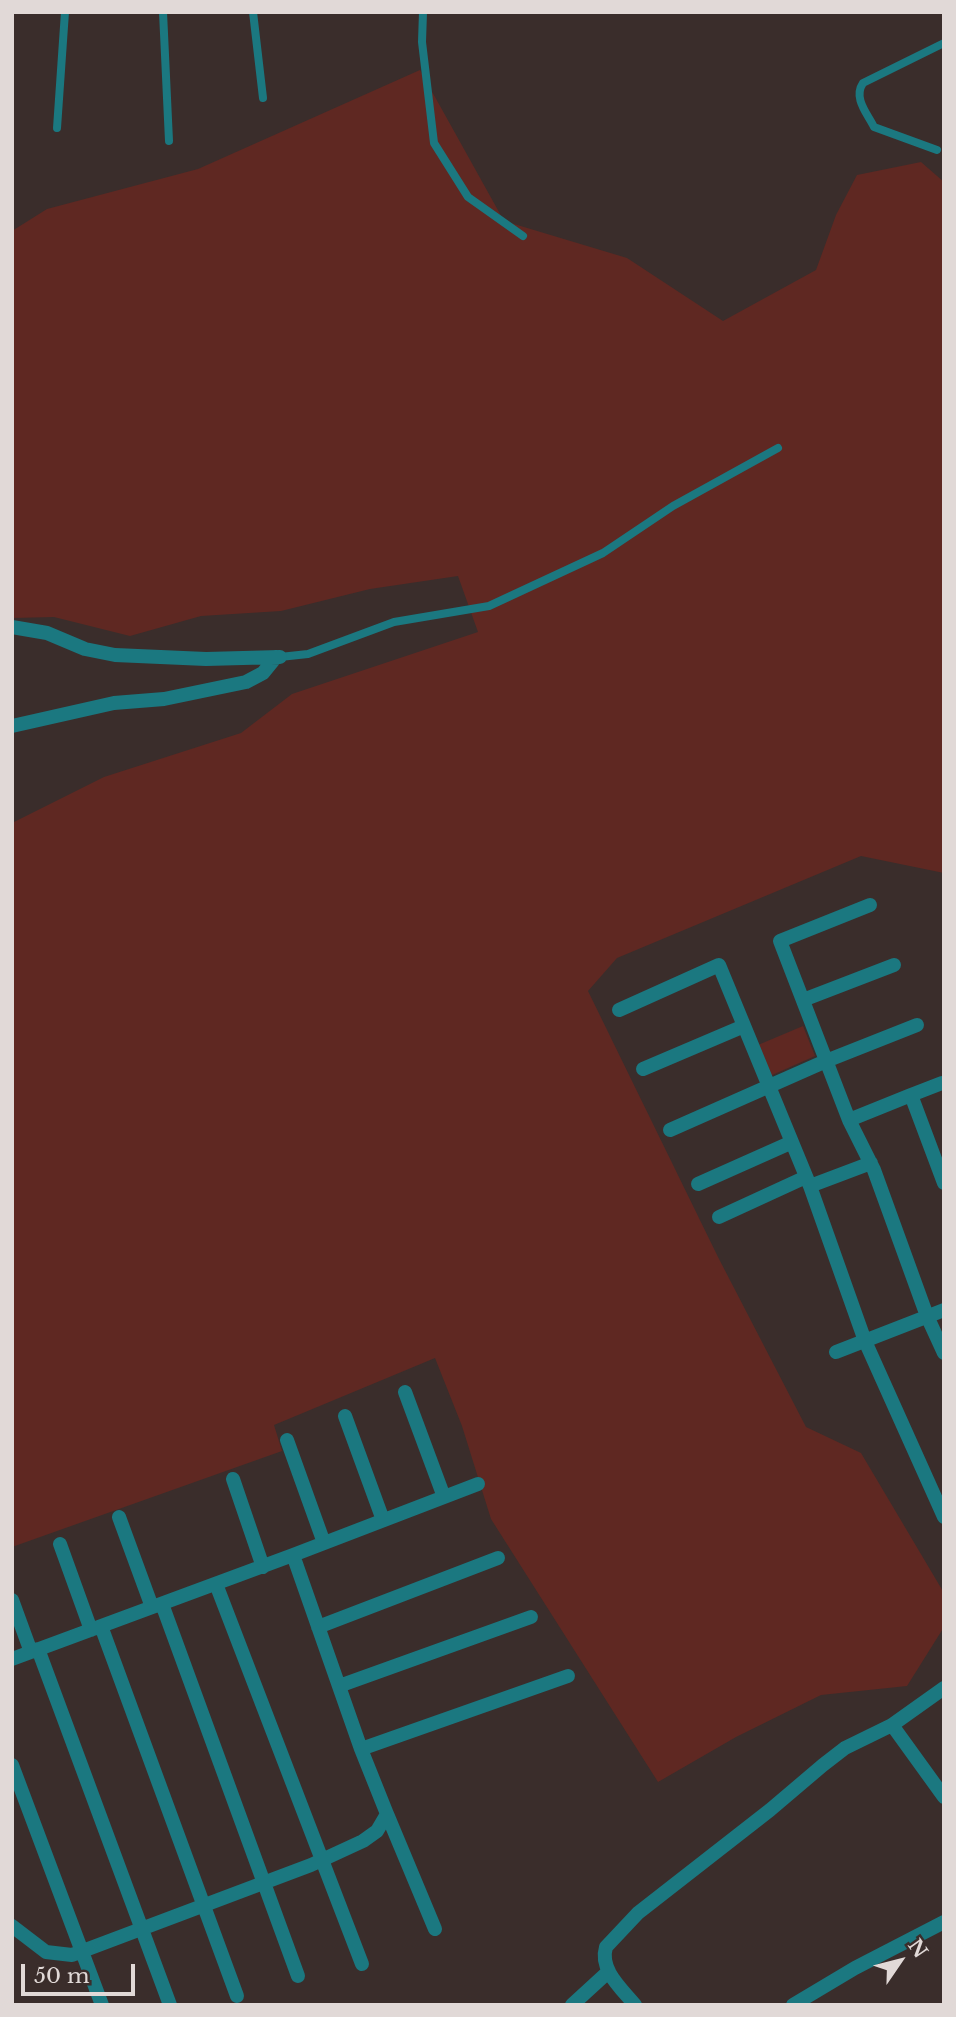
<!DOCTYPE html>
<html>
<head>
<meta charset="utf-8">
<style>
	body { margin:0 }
	#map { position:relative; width:956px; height:2017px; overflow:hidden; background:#3a2d2b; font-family:"Libre Baskerville",serif }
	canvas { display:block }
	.frame { position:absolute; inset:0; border:14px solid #e1d9d7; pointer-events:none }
	.north { position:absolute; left:865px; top:1926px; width:70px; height:70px; -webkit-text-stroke:5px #3a2d2b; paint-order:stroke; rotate:55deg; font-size:19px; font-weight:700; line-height:28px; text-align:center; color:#e1d9d7 }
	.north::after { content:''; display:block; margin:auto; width:24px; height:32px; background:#e1d9d7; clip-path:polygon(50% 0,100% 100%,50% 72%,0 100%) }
	.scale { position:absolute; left:21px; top:1964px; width:114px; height:32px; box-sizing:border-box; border:4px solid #e1d9d7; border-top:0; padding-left:9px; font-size:21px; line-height:24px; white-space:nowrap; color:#e1d9d7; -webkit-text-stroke:5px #3a2d2b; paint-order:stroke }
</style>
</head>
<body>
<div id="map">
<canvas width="956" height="2017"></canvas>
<div class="frame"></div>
<div class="north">N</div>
<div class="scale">50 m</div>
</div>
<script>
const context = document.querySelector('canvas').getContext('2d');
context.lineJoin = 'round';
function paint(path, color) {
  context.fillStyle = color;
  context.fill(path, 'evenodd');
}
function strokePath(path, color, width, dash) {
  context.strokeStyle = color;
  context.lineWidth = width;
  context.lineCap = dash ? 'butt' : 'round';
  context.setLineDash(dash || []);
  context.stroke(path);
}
paint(new Path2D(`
	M 420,70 L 504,221 L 627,258 L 723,321 L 816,270 L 836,215 L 857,175 L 921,162 L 944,182 L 944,873 L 861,856 L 617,958 L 588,991 L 718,1257 L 806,1427 L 861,1453 L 944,1593 L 944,1627 L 907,1686 L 821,1695 L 736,1737 L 658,1782 L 491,1519 L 462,1426 L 435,1358 L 274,1425 L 282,1451 L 12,1547 L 12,823 L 104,777 L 241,733 L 292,694 L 478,632 L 458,576 L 370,589 L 281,611 L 201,616 L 130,636 L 54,617 L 12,618 L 12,231 L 47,209 L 198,169 Z
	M 803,1026 L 815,1056 L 770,1076 L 758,1045 Z`), '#5f2822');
strokePath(new Path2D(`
	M 163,12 L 169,141
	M 253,12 L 263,98
	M 423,12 L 422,42 L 434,143 L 468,197 L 523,236
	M 57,128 L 65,12
	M 937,150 L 874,127 C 867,113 853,98 863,83 L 944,43
	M 280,657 L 308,654 L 394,622 L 489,606 L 603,553 L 673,506 L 778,448`), '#1b7880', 8);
strokePath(new Path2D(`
	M 12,627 L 47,633 L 85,649 L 115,655 L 206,659 L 280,657
	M 12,726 L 114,703 L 164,699 L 246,682 L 263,673 L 276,657
	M 870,905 L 780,941 L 849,1120 L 911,1095 L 944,1183
	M 803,1000 L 894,965
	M 619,1010 L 719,965 L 810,1186 L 865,1341 L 944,1517
	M 643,1069 L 744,1026
	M 911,1095 L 942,1083
	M 849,1120 L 874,1170 L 927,1316 L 944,1353
	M 670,1130 L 826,1061 L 917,1025
	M 698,1184 L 790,1143
	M 810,1186 L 871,1163
	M 719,1217 L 806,1177
	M 836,1352 L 944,1310
	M 405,1392 L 444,1497
	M 345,1416 L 383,1520
	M 287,1440 L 324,1543
	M 233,1479 L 263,1567
	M 119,1517 L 152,1607
	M 60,1544 L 91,1630
	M 216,1584 L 362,1964
	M 12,1600 L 31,1652
	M 162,1604 L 298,1976
	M 101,1626 L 237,1996
	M 318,1627 L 498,1558
	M 38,1649 L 170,2005
	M 12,1659 L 293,1555 L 478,1484
	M 339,1686 L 531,1617
	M 892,1725 L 944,1688
	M 361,1749 L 568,1676
	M 12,1765 L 102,2005
	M 387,1814 L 435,1929
	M 12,1926 L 46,1952 L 72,1955 L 311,1865 L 363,1841 L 377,1831 L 387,1814 L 361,1749 L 293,1555
	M 572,2005 L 608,1972
	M 635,2005 C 622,1989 599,1970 606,1947 L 638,1913 L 770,1810 L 823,1765 L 845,1748 L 892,1725 L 944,1797
	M 793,2005 L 855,1968 L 944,1922`), '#1b7880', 14);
</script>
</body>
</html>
